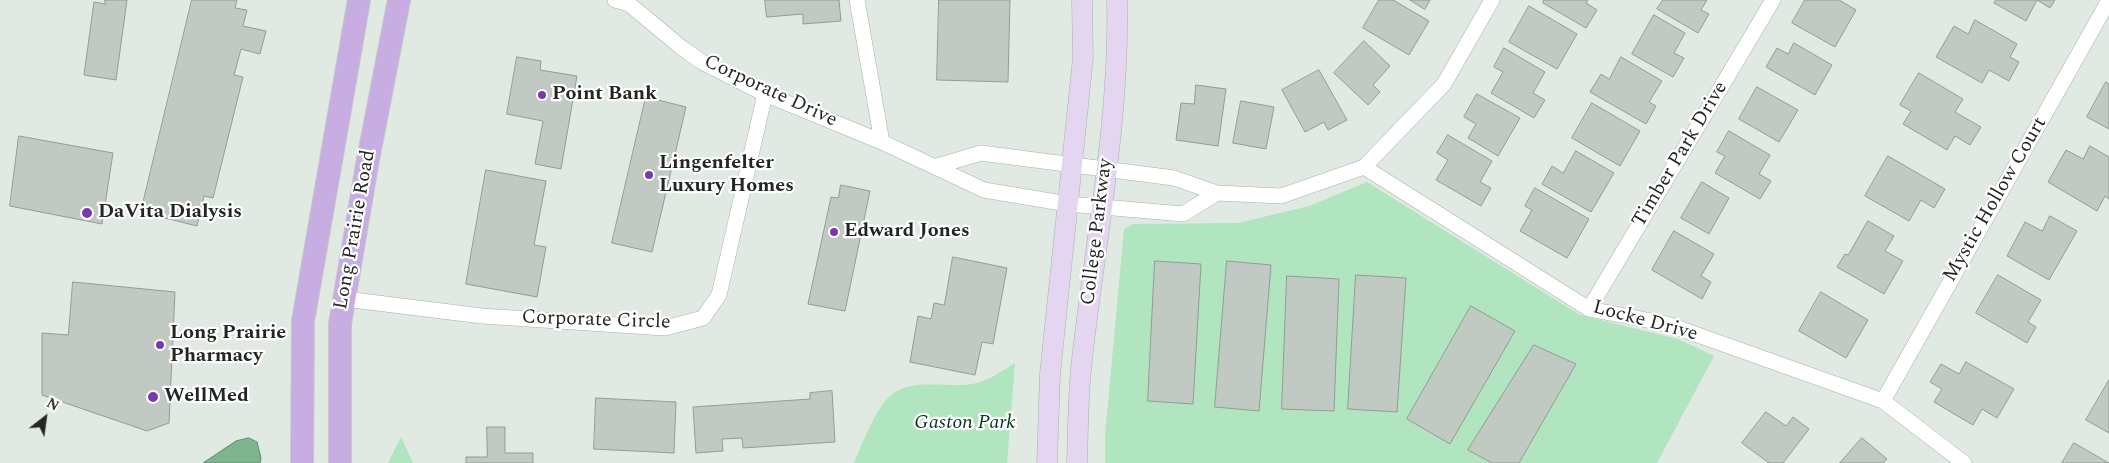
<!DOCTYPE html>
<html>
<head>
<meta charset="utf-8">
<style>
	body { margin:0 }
	#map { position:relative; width:2109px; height:463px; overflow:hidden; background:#e0eae2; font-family:Spectral,serif }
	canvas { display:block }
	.north { position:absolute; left:20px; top:393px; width:50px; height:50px; -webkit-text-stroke:4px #fff; paint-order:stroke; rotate:30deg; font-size:14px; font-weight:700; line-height:20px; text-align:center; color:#232624 }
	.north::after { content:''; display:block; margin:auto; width:18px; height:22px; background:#232624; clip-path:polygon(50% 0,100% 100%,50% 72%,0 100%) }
</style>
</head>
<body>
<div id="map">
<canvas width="2109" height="463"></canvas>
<div class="north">N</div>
</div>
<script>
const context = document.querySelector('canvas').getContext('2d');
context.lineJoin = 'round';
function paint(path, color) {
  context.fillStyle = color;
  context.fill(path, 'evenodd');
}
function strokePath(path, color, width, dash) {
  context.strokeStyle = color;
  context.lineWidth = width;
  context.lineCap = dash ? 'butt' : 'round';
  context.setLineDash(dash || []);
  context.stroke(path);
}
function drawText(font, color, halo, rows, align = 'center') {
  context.font = font + ' Spectral,serif';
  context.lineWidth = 4.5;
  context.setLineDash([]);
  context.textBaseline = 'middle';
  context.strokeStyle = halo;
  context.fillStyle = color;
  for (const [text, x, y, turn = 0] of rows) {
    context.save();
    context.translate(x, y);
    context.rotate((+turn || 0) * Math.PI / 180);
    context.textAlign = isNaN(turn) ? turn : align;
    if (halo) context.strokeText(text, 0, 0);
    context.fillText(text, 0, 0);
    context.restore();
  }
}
paint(new Path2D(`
	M 1367,182 L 1580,315 L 1678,339 L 1714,356 L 1657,463 L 1105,463 L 1105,435 L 1124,229 L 1133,224 L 1238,223 L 1309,206 Z
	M 1015,363 L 1007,463 L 854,463 C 861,446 875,411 888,398 C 910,375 949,390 977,383 C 990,380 1003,370 1015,363 Z
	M 401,437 L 413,463 L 388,463 Z`), '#b0e5bf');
const water = new Path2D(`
	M 249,438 L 257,442 L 261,458 L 260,463 L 203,463 L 236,441 Z`);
paint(water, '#7eb58e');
strokePath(water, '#638a6e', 1);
const building = new Path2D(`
	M 105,0 L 127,0 L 116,80 L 84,75 L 94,2 L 105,4 Z
	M 192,0 L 237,0 L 235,8 L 247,10 L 243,26 L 266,31 L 260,54 L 241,49 L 234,75 L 243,77 L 213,198 L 204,196 L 197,226 L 141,212 Z
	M 765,0 L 839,0 L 841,21 L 803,24 L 803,14 L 767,17 Z
	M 939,0 L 1010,0 L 1008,82 L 937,80 Z
	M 1379,0 L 1393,0 L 1429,21 L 1409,55 L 1363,28 Z
	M 1410,0 L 1430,0 L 1425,9 Z
	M 1544,0 L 1588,0 L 1586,3 L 1597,10 L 1586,28 L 1543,3 Z
	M 1663,0 L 1707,0 L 1701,10 L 1709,14 L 1698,33 L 1657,9 Z
	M 1805,0 L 1839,0 L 1856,10 L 1835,47 L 1792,23 Z
	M 1996,0 L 2055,0 L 2050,8 L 2037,0 L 2026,21 L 1994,3 Z
	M 1529,6 L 1577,34 L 1557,69 L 1509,42 Z
	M 1654,15 L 1685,33 L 1674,53 L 1684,58 L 1673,77 L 1632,54 Z
	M 1975,20 L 2017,44 L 2010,57 L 2019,62 L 2009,81 L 1989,70 L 1982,83 L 1936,57 L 1954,26 L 1968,34 Z
	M 1364,41 L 1390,66 L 1373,85 L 1380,92 L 1368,105 L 1334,73 Z
	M 1794,43 L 1832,65 L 1815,95 L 1766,67 L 1777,48 L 1788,54 Z
	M 1504,48 L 1545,72 L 1533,93 L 1545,100 L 1534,118 L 1491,93 L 1503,72 L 1494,67 Z
	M 517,57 L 541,61 L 540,70 L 577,76 L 561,169 L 535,164 L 543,121 L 507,114 Z
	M 1621,57 L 1662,81 L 1649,102 L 1656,106 L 1646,124 L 1590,92 L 1601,74 L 1609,79 Z
	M 1319,70 L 1347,120 L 1328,130 L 1324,122 L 1305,132 L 1282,90 Z
	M 1919,73 L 1963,99 L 1955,112 L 1981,127 L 1970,145 L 1955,136 L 1947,150 L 1903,124 L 1911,111 L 1900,105 Z
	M 2106,82 L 2109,84 L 2109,129 L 2087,117 Z
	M 1196,85 L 1226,89 L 1218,146 L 1176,140 L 1181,103 L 1194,104 Z
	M 1757,87 L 1798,110 L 1779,142 L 1739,119 Z
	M 1477,94 L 1520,118 L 1498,156 L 1468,138 L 1476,124 L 1464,117 Z
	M 646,97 L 686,107 L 652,252 L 612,243 Z
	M 1241,101 L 1274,107 L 1266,149 L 1233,143 Z
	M 1592,103 L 1640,131 L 1620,166 L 1572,138 Z
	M 1729,131 L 1770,155 L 1759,174 L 1771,181 L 1760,199 L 1715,173 L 1725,156 L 1717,152 Z
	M 1448,135 L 1492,161 L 1480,182 L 1491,188 L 1481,206 L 1436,180 L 1448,160 L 1437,153 Z
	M 19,136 L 113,153 L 102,224 L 10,206 Z
	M 2090,146 L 2109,157 L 2109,199 L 2105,196 L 2097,211 L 2048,182 L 2066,150 L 2083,159 Z
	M 1576,151 L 1614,173 L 1591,212 L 1542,184 L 1552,166 L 1563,173 Z
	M 1888,156 L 1945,189 L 1934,208 L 1921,200 L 1909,221 L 1865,196 Z
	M 486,170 L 546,181 L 534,245 L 546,247 L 537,297 L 466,284 Z
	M 1702,182 L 1729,198 L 1709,234 L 1681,218 Z
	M 841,185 L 870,191 L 845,311 L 808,304 L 831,197 L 838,198 Z
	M 1535,188 L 1589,219 L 1567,258 L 1520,231 L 1532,210 L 1525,206 Z
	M 2050,216 L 2077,231 L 2049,280 L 2007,256 L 2025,222 L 2042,231 Z
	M 1868,221 L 1894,236 L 1885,251 L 1903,261 L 1884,294 L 1837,267 L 1845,254 L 1848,255 Z
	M 1674,231 L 1714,254 L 1701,276 L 1711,282 L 1702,299 L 1652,270 Z
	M 953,257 L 1007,268 L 993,344 L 982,342 L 975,375 L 910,362 L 918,316 L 931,319 L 934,303 L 944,305 Z
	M 1155,261 L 1201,264 L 1193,404 L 1148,401 Z
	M 1227,261 L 1271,265 L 1259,411 L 1215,407 Z
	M 1356,275 L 1406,278 L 1397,412 L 1348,409 Z
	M 1998,275 L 2041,300 L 2028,322 L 2036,327 L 2027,343 L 1976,313 Z
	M 1287,276 L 1339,279 L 1334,411 L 1282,409 Z
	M 73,282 L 175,292 L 169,423 L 147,431 L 42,395 L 42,333 L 68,335 Z
	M 1821,292 L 1868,320 L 1846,358 L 1799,331 Z
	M 1471,306 L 1515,331 L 1450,444 L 1407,419 Z
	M 1534,345 L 1576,364 L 1519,463 L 1492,463 L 1468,450 Z
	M 1966,362 L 2014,389 L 1997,418 L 1982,409 L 1973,425 L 1934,402 L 1942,389 L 1930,382 L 1941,364 L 1959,374 Z
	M 2109,380 L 2109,433 L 2086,420 Z
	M 832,391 L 835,442 L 743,448 L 742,438 L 722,439 L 723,451 L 696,453 L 693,407 L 810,399 L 810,393 Z
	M 596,398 L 676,402 L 674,453 L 594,449 Z
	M 1766,412 L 1786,426 L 1793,417 L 1809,429 L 1783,463 L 1769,463 L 1742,443 Z
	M 487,427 L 505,427 L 505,453 L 533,453 L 533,463 L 466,463 L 466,457 L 487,457 Z
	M 1862,438 L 1887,459 L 1883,463 L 1840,463 Z
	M 2074,443 L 2109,463 L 2062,463 Z`);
paint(building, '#c0cac2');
strokePath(building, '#929c94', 1);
const street = new Path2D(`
	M 615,0 L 629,4 L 682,48 L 702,62 L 765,94 L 882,142 L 984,190 L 1068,204 L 1183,214 L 1217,193
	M 857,0 L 882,142
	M 937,166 L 981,153 L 1174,178 L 1217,193 L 1281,196 L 1364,167 L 1444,84 L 1492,0
	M 1364,167 L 1589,309 L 1667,324 L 1883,401 L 1964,463
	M 345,299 L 482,316 L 665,328 L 703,318 L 719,295 L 765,94
	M 1589,309 L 1773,0
	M 1883,401 L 2109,0`);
const secondary = new Path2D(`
	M 1047,463 L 1050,374 L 1083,58 L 1082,0
	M 1077,463 C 1078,432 1078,400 1081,369 C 1094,246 1120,123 1117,0`);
const primary = new Path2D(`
	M 302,463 L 303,321 L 359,0
	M 340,463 L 340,324 L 367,165 L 399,0`);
strokePath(street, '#a7b1aa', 16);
strokePath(secondary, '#a7b1aa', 21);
strokePath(primary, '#c6c7c6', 24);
strokePath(street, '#fff', 15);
strokePath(secondary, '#e4d6f1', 20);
strokePath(primary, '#c8ade3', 22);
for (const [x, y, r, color] of [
	[542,95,5,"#7a3aaf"],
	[649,175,5,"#7a3aaf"],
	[87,213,6,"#7a3aaf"],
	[834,232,5,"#7a3aaf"],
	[160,345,5,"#7a3aaf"],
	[153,397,6,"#7a3aaf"]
]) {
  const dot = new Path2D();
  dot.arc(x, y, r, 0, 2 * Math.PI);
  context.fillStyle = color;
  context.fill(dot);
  strokePath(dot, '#fff', 2);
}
drawText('20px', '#232624', '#fff', [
	["Corporate Drive",770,92,25],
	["Timber Park Drive",1681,155,-59],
	["Mystic Hollow Court",1996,200,-60],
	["Long Prairie Road",356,230,-80],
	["College Parkway",1098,232,-83],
	["Corporate Circle",596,321,2],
	["Locke Drive",1645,322,15]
]);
drawText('bold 20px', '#232624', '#fff', [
	["Point Bank",552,95],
	["Lingenfelter",659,164],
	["Luxury Homes",659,187],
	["DaVita Dialysis",98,213],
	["Edward Jones",844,232],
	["Long Prairie",170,334],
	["Pharmacy",170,357],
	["WellMed",164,397]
], 'left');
drawText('italic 20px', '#063319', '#fff', [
	["Gaston Park",965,424]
]);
</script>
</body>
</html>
